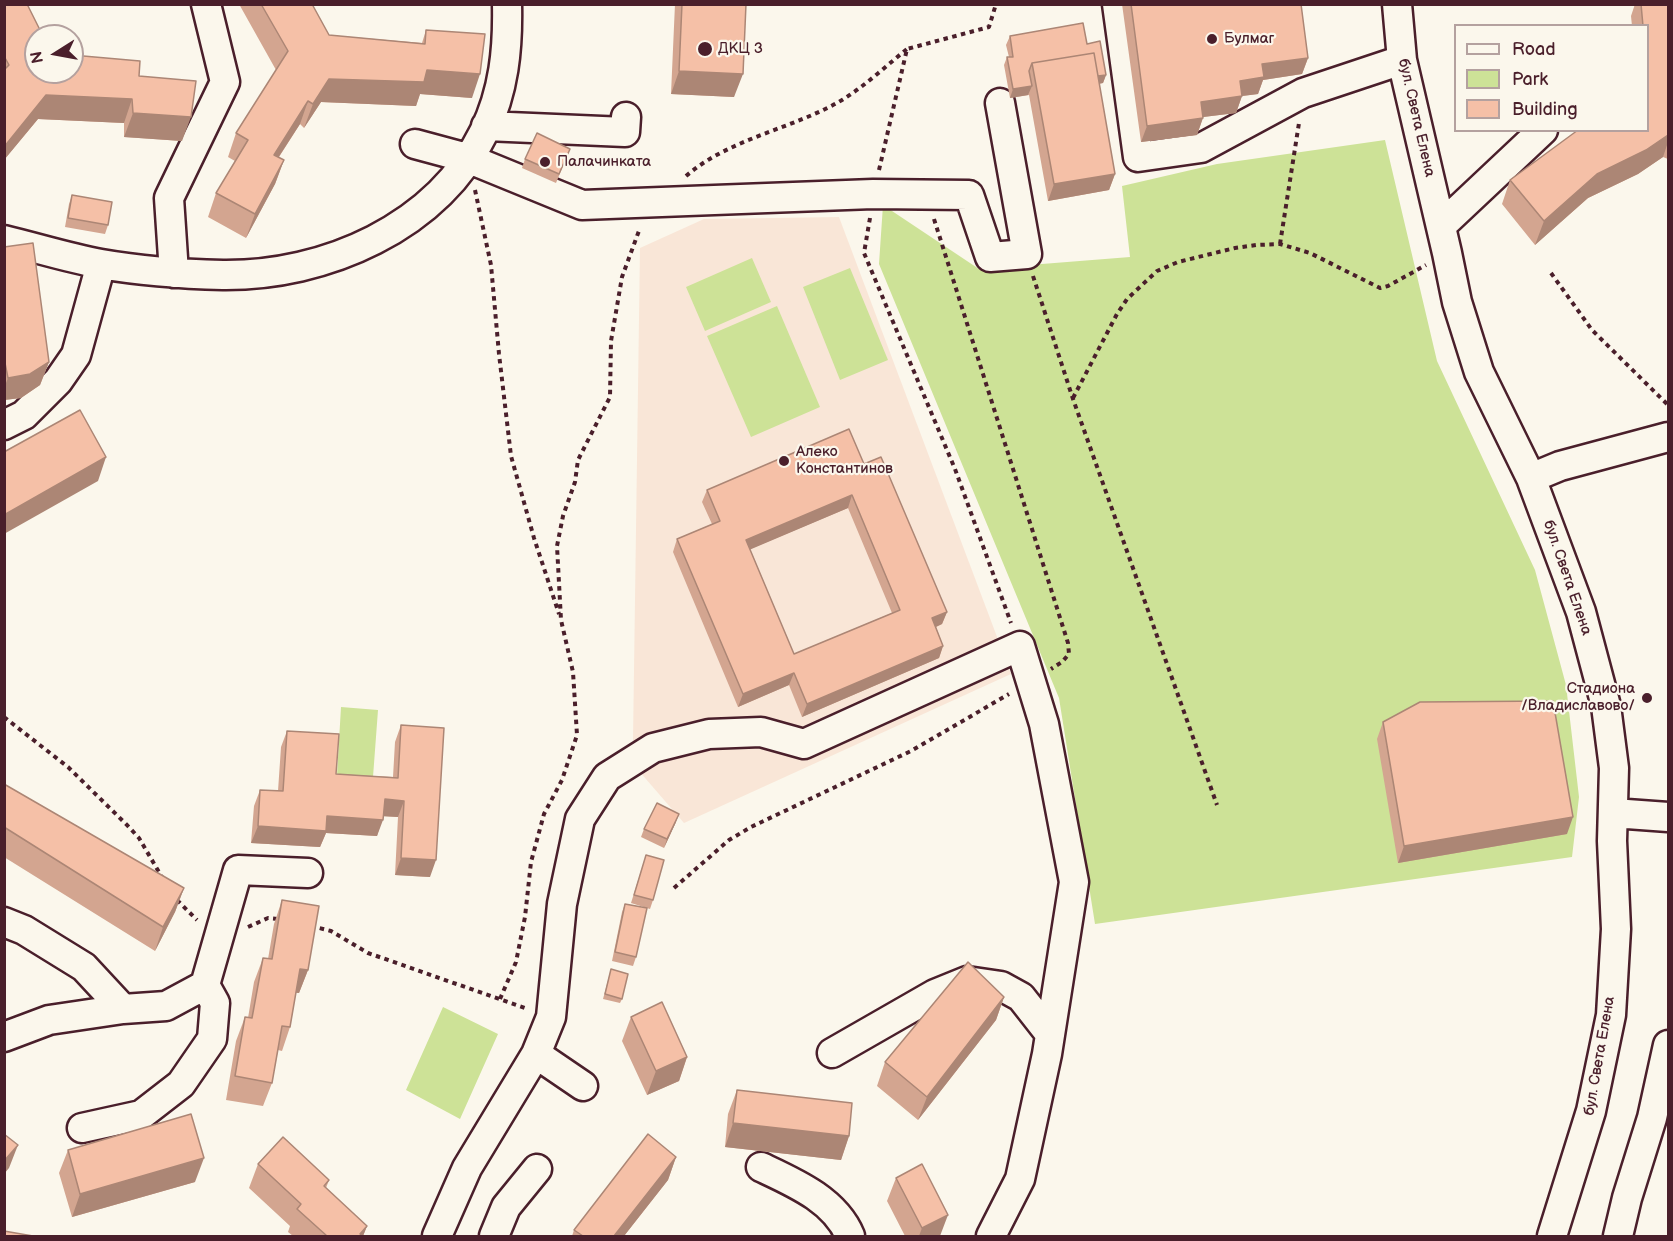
<!DOCTYPE html>
<html>
<head>
<meta charset="utf-8">
<style>
	body { margin:0 }
	#map { position:relative; width:1673px; height:1241px; overflow:hidden; background:#fbf7ec; font-family:"Balsamiq Sans",sans-serif }
	canvas { display:block }
	.frame { position:absolute; inset:0; border:6px solid #4a1f2b; pointer-events:none }
	.legend { position:absolute; left:1454px; top:24px; width:195px; height:108px; box-sizing:border-box; background:#fbf7ec; border:2px solid #b4a19f; margin:0; padding:8px 10px; list-style:none; font-size:18px; color:#4a1f2b }
	.legend li { display:flex; align-items:center; gap:12px; height:30px }
	.legend b { width:30px; border:2px solid #b4a19f }
	.north { position:absolute; left:24px; top:24px; width:60px; height:60px; box-sizing:border-box; background:#fbf7ec; border:2px solid #b4a19f; border-radius:50%; rotate:259deg; font-size:16px; font-weight:700; line-height:24px; text-align:center; color:#4a1f2b }
	.north::after { content:''; display:block; margin:auto; width:21px; height:27px; background:#4a1f2b; clip-path:polygon(50% 0,100% 100%,50% 72%,0 100%) }
</style>
</head>
<body>
<div id="map">
<canvas width="1673" height="1241"></canvas>
<div class="frame"></div>
<ul class="legend">
<li><b style="height:8px;background:#fbf7ec"></b>Road</li>
<li><b style="height:16px;background:#cde297"></b>Park</li>
<li><b style="height:16px;background:#f5c0a7"></b>Building</li>
</ul>
<div class="north">N</div>
</div>
<script>
const context = document.querySelector('canvas').getContext('2d');
context.lineJoin = 'round';
function paint(path, color) {
  context.fillStyle = color;
  context.fill(path, 'evenodd');
}
function strokePath(path, color, width, dash) {
  context.strokeStyle = color;
  context.lineWidth = width;
  context.lineCap = dash ? 'butt' : 'round';
  context.setLineDash(dash || []);
  context.stroke(path);
}
function drawText(font, color, halo, rows, align = 'center') {
  context.font = font + ' "Balsamiq Sans",sans-serif';
  context.lineWidth = 4.5;
  context.setLineDash([]);
  context.textBaseline = 'middle';
  context.strokeStyle = halo;
  context.fillStyle = color;
  for (const [text, x, y, turn = 0] of rows) {
    context.save();
    context.translate(x, y);
    context.rotate((+turn || 0) * Math.PI / 180);
    context.textAlign = isNaN(turn) ? turn : align;
    if (halo) context.strokeText(text, 0, 0);
    context.fillText(text, 0, 0);
    context.restore();
  }
}
paint(new Path2D(`
	M 839,217 L 1011,674 L 684,823 L 639,771 L 633,740 L 640,248 L 704,219 Z`), '#f9e6d7');
paint(new Path2D(`
	M 1385,140 L 1437,361 L 1535,570 L 1566,685 L 1579,797 L 1572,857 L 1095,924 L 1059,698 L 879,264 L 883,205 L 979,269 L 1130,257 L 1122,186 L 1217,164 Z
	M 752,258 L 771,302 L 705,331 L 686,287 Z
	M 850,268 L 888,360 L 840,380 L 803,287 Z
	M 777,306 L 820,407 L 751,437 L 707,336 Z
	M 341,707 L 378,710 L 373,777 L 337,775 Z
	M 443,1007 L 498,1034 L 460,1119 L 406,1090 Z`), '#cde297');
const minor = new Path2D(`
	M 1117,4 L 1138,157 L 1201,148 L 1303,93 L 1402,60
	M 1397,4 L 1402,60 L 1447,253 L 1457,302 L 1479,372 L 1531,478 L 1581,612 L 1606,706 L 1614,768 L 1612,841 L 1616,929 L 1611,1015 L 1591,1111 L 1552,1236
	M 486,126 L 625,132 L 626,117
	M 415,144 L 467,158 L 582,205 L 873,194 L 969,195 L 990,257 L 1027,254 L 1000,103
	M 1441,226 L 1543,130
	M 4,240 C 37,248 69,258 101,264 C 141,271 183,274 223,275 C 325,276 437,228 484,132 C 504,91 508,49 507,4
	M 174,273 L 169,198 L 225,82 L 206,4
	M 4,425 L 24,415 L 58,381 L 76,355 L 101,264
	M 1531,478 L 1560,466 L 1668,437
	M 1613,813 L 1668,817
	M 4,922 L 24,930 L 84,967 L 123,1009
	M 4,1037 L 49,1020 L 123,1009 L 166,1006 L 205,985 L 238,870 L 308,873
	M 832,1053 L 935,994 L 967,981 L 1001,986 L 1021,997 L 1050,1034
	M 536,1054 L 583,1086
	M 82,1128 L 141,1115 L 181,1084 L 212,1039 L 215,1003 L 205,985
	M 761,1167 C 795,1183 835,1200 850,1236
	M 437,1236 L 467,1168 L 536,1054 L 551,1017 L 562,904 L 580,819 L 607,777 L 653,748 L 709,734 L 761,732 L 804,744 L 1020,646 L 1044,724 L 1074,882 L 1047,1054 L 1020,1179 L 991,1236
	M 494,1236 L 506,1207 L 537,1169
	M 1618,1236 L 1627,1198 L 1652,1118 L 1668,1045`);
strokePath(minor, '#4a1f2b', 33);
strokePath(new Path2D(`
	M 879,170 L 907,49 L 989,27 L 996,4
	M 686,176 C 730,138 793,129 842,100 C 865,86 886,66 907,49
	M 475,190 L 491,265 L 499,354 L 511,456 L 534,538 L 559,614
	M 870,218 L 864,253 L 955,469 L 1011,623
	M 934,219 L 1068,643 L 1069,654 L 1062,662 L 1051,669
	M 1280,244 L 1299,123
	M 1551,273 L 1592,330 L 1668,405
	M 1033,276 L 1073,399 L 1217,805
	M 1073,398 L 1117,314 L 1127,299 L 1157,271 L 1178,262 L 1235,248 L 1256,245 L 1280,244 L 1310,253 L 1380,288 L 1388,286 L 1426,265
	M 4,717 L 68,767 L 127,825 L 139,838 L 163,879
	M 674,888 L 729,840 L 751,827 L 911,751 L 1009,694
	M 177,900 L 197,920
	M 311,926 L 331,931 L 368,953 L 528,1009
	M 248,927 L 268,918 L 278,919
	M 500,999 L 516,962 L 525,917 L 531,862 L 544,814 L 562,780 L 577,735 L 573,672 L 561,620 L 557,546 L 563,516 L 575,482 L 578,460 L 610,397 L 611,341 L 622,277 L 640,228`), '#4a1f2b', 4, [4.5, 4.5]);
strokePath(minor, '#fbf7ec', 28);
paint(new Path2D(`
	M 4,4 L 36,72 L 139,76 L 182,141 L 124,137 L 124,123 L 38,119 L 4,160 Z
	M 239,4 L 312,4 L 329,35 L 422,43 L 426,30 L 472,98 L 420,94 L 416,106 L 321,102 L 304,128 L 300,124 L 279,157 L 284,160 L 275,184 L 246,238 L 208,217 L 216,193 L 235,161 L 228,157 L 236,133 L 276,70 Z
	M 675,4 L 746,4 L 734,97 L 671,94 Z
	M 1122,4 L 1301,4 L 1308,58 L 1302,74 L 1263,80 L 1258,94 L 1242,96 L 1236,113 L 1203,117 L 1197,135 L 1141,142 Z
	M 1635,4 L 1668,4 L 1668,159 L 1663,157 L 1638,174 L 1588,198 L 1535,245 L 1502,204 L 1510,180 L 1647,130 L 1647,26 L 1632,26 L 1631,16 Z
	M 1010,36 L 1087,44 L 1106,75 L 1103,83 L 1099,84 L 1115,174 L 1109,190 L 1048,201 L 1029,95 L 1010,98 L 1004,65 L 1007,57 L 1009,57 L 1006,45 Z
	M 570,149 L 556,183 L 522,168 L 525,159 Z
	M 72,195 L 108,225 L 105,234 L 65,227 L 69,204 Z
	M 4,247 L 49,362 L 40,385 L 21,398 L 4,400 Z
	M 864,464 L 947,612 L 942,624 L 936,627 L 943,646 L 939,658 L 802,717 L 789,685 L 738,707 L 673,552 L 677,539 L 712,524 L 702,502 L 707,490 ZM 848,508 L 892,613 L 794,654 L 750,549 Z
	M 1383,722 L 1567,834 L 1398,863 L 1377,739 Z
	M 401,725 L 430,877 L 395,875 L 398,817 L 383,816 L 377,836 L 326,833 L 320,847 L 251,843 L 254,806 L 260,790 L 278,791 L 281,747 L 287,731 L 336,774 L 393,777 L 395,742 Z
	M 4,784 L 184,888 L 175,912 L 155,951 L 4,857 Z
	M 676,822 L 664,848 L 641,837 L 644,829 Z
	M 646,855 L 653,900 L 650,909 L 631,903 Z
	M 282,900 L 308,970 L 299,993 L 296,993 L 290,1027 L 282,1051 L 278,1050 L 272,1083 L 263,1106 L 226,1100 L 236,1041 L 245,1017 L 248,1018 L 254,982 L 263,958 L 268,959 L 274,924 Z
	M 625,904 L 636,957 L 633,966 L 612,961 L 622,912 Z
	M 611,969 L 622,999 L 620,1003 L 603,999 Z
	M 1004,997 L 996,1020 L 918,1120 L 877,1086 L 885,1062 Z
	M 631,1017 L 687,1057 L 679,1081 L 647,1095 L 622,1041 Z
	M 737,1090 L 849,1136 L 841,1160 L 725,1147 L 728,1114 Z
	M 68,1150 L 195,1182 L 72,1217 L 59,1173 Z
	M 676,1157 L 668,1180 L 624,1236 L 572,1236 L 574,1230 Z
	M 258,1164 L 329,1180 L 326,1188 L 367,1226 L 363,1236 L 293,1236 L 288,1232 L 290,1226 L 249,1188 Z
	M 896,1178 L 940,1236 L 905,1236 L 887,1201 Z`), '#d3a590');
paint(new Path2D(`
	M 1308,58 L 1302,74 L 1263,80 L 1258,94 L 1234,97 L 1240,81 L 1262,64 Z
	M 427,70 L 480,74 L 472,98 L 420,94 L 416,106 L 321,102 L 304,128 L 313,104 L 329,79 Z
	M 679,71 L 743,74 L 734,97 L 671,94 Z
	M 1106,75 L 1103,83 L 1090,85 L 1094,77 Z
	M 1032,86 L 1028,95 L 1010,98 L 1013,89 Z
	M 46,95 L 132,99 L 124,123 L 38,119 L 4,160 L 4,147 Z
	M 1242,96 L 1236,113 L 1195,118 L 1201,102 Z
	M 308,101 L 300,124 L 265,178 L 274,155 Z
	M 133,113 L 191,117 L 182,141 L 124,137 Z
	M 1203,118 L 1197,135 L 1141,142 L 1147,126 Z
	M 1668,135 L 1668,142 L 1663,157 L 1638,174 L 1588,198 L 1535,245 L 1544,221 L 1597,174 Z
	M 284,160 L 275,184 L 246,238 L 255,214 Z
	M 1115,174 L 1109,190 L 1048,201 L 1054,184 Z
	M 49,362 L 40,385 L 21,398 L 4,400 L 4,388 L 8,378 Z
	M 106,457 L 98,481 L 4,534 L 4,515 Z
	M 852,495 L 848,508 L 742,553 L 746,540 Z
	M 947,612 L 942,624 L 927,631 L 932,618 Z
	M 943,646 L 939,658 L 802,717 L 807,704 Z
	M 794,673 L 789,685 L 738,707 L 743,694 Z
	M 385,799 L 404,801 L 398,817 L 379,816 Z
	M 679,814 L 676,822 L 664,848 L 667,839 Z
	M 327,816 L 383,820 L 377,836 L 326,833 L 320,847 L 251,843 L 258,826 Z
	M 1573,817 L 1567,834 L 1398,863 L 1404,846 Z
	M 401,858 L 436,860 L 430,877 L 395,875 Z
	M 184,888 L 175,912 L 155,951 L 163,927 Z
	M 300,969 L 308,970 L 299,993 L 292,992 Z
	M 1004,997 L 996,1020 L 918,1120 L 927,1097 Z
	M 687,1057 L 679,1081 L 647,1095 L 656,1071 Z
	M 733,1123 L 849,1136 L 841,1160 L 725,1147 Z
	M 18,1145 L 9,1168 L 4,1174 L 4,1161 Z
	M 676,1157 L 668,1180 L 624,1236 L 614,1236 Z
	M 204,1158 L 195,1182 L 72,1217 L 80,1194 Z
	M 948,1215 L 940,1236 L 919,1236 L 922,1228 Z
	M 367,1226 L 363,1236 L 360,1234 Z`), '#ac8675');
const building = new Path2D(`
	M 4,4 L 27,4 L 43,36 L 36,36 L 36,72 L 72,72 L 72,55 L 140,61 L 139,76 L 196,81 L 191,117 L 133,113 L 132,99 L 46,95 L 4,147 L 4,70 L 9,65 L 4,56 Z
	M 261,4 L 312,4 L 329,35 L 425,44 L 426,30 L 485,34 L 480,74 L 427,70 L 424,82 L 329,79 L 313,104 L 308,101 L 274,155 L 284,160 L 255,214 L 216,193 L 248,140 L 236,133 L 288,51 Z
	M 682,4 L 746,4 L 743,74 L 679,71 Z
	M 1131,4 L 1301,4 L 1308,58 L 1262,64 L 1264,77 L 1240,81 L 1242,96 L 1201,102 L 1203,118 L 1147,126 Z
	M 1641,4 L 1668,4 L 1668,135 L 1646,150 L 1597,174 L 1544,221 L 1510,180 L 1578,130 L 1647,130 L 1647,26 L 1643,26 Z
	M 1083,23 L 1087,44 L 1100,41 L 1106,75 L 1098,76 L 1094,53 L 1032,63 L 1029,71 L 1032,86 L 1013,89 L 1007,57 L 1013,57 L 1010,36 Z
	M 1094,53 L 1115,174 L 1054,184 L 1032,63 Z
	M 537,133 L 570,149 L 559,174 L 525,159 Z
	M 72,195 L 112,202 L 108,225 L 68,218 Z
	M 33,243 L 49,362 L 30,374 L 8,378 L 4,358 L 4,247 Z
	M 80,410 L 106,457 L 4,515 L 4,452 Z
	M 849,429 L 864,464 L 881,457 L 947,612 L 932,618 L 943,646 L 807,704 L 794,673 L 743,694 L 677,539 L 720,521 L 707,490 ZM 852,495 L 900,610 L 794,654 L 746,540 Z
	M 1553,701 L 1573,817 L 1404,846 L 1383,722 L 1420,702 Z
	M 401,725 L 444,728 L 436,860 L 401,858 L 404,801 L 385,799 L 383,820 L 327,816 L 326,831 L 258,826 L 260,790 L 283,791 L 287,731 L 339,734 L 336,774 L 398,778 Z
	M 4,784 L 184,888 L 163,927 L 4,827 Z
	M 657,803 L 679,814 L 667,839 L 644,829 Z
	M 646,855 L 664,860 L 653,900 L 634,895 Z
	M 282,900 L 319,906 L 308,970 L 300,969 L 290,1027 L 282,1026 L 272,1083 L 235,1076 L 245,1017 L 252,1018 L 263,958 L 272,959 Z
	M 625,904 L 647,908 L 636,957 L 615,952 Z
	M 968,962 L 1004,997 L 927,1097 L 885,1062 Z
	M 611,969 L 628,974 L 622,999 L 605,994 Z
	M 662,1002 L 687,1057 L 656,1071 L 631,1017 Z
	M 737,1090 L 852,1103 L 849,1136 L 733,1123 Z
	M 191,1114 L 204,1158 L 80,1194 L 68,1150 Z
	M 4,1134 L 18,1145 L 4,1161 Z
	M 648,1134 L 676,1157 L 614,1236 L 583,1236 L 574,1230 Z
	M 283,1137 L 329,1180 L 324,1186 L 367,1226 L 360,1234 L 363,1236 L 327,1236 L 297,1209 L 301,1204 L 258,1164 Z
	M 922,1164 L 948,1215 L 922,1228 L 896,1178 Z
	M 4,1231 L 33,1236 L 4,1236 Z`);
paint(building, '#f5c0a7');
strokePath(building, '#ac8675', 1.5);
for (const [x, y, r, color] of [
	[1212,39,6,"#4a1f2b"],
	[705,49,8,"#4a1f2b"],
	[545,162,6,"#4a1f2b"],
	[784,461,6,"#4a1f2b"],
	[1647,698,6,"#4a1f2b"]
]) {
  const dot = new Path2D();
  dot.arc(x, y, r, 0, 2 * Math.PI);
  context.fillStyle = color;
  context.fill(dot);
  strokePath(dot, '#fbf7ec', 2);
}
drawText('15px', '#4a1f2b', '#fbf7ec', [
	["Булмаг",1224,39],
	["ДКЦ 3",718,49],
	["Палачинката",557,162],
	["Алеко",796,452],
	["Константинов",796,469],
	["Стадиона",1635,689,"right"],
	["/Владиславово/",1635,706,"right"]
], 'left');
drawText('15px', '#4a1f2b', '#fbf7ec', [
	["бул. Света Елена",1416,118,77],
	["бул. Света Елена",1567,578,71],
	["бул. Света Елена",1600,1056,-80]
]);
</script>
</body>
</html>
